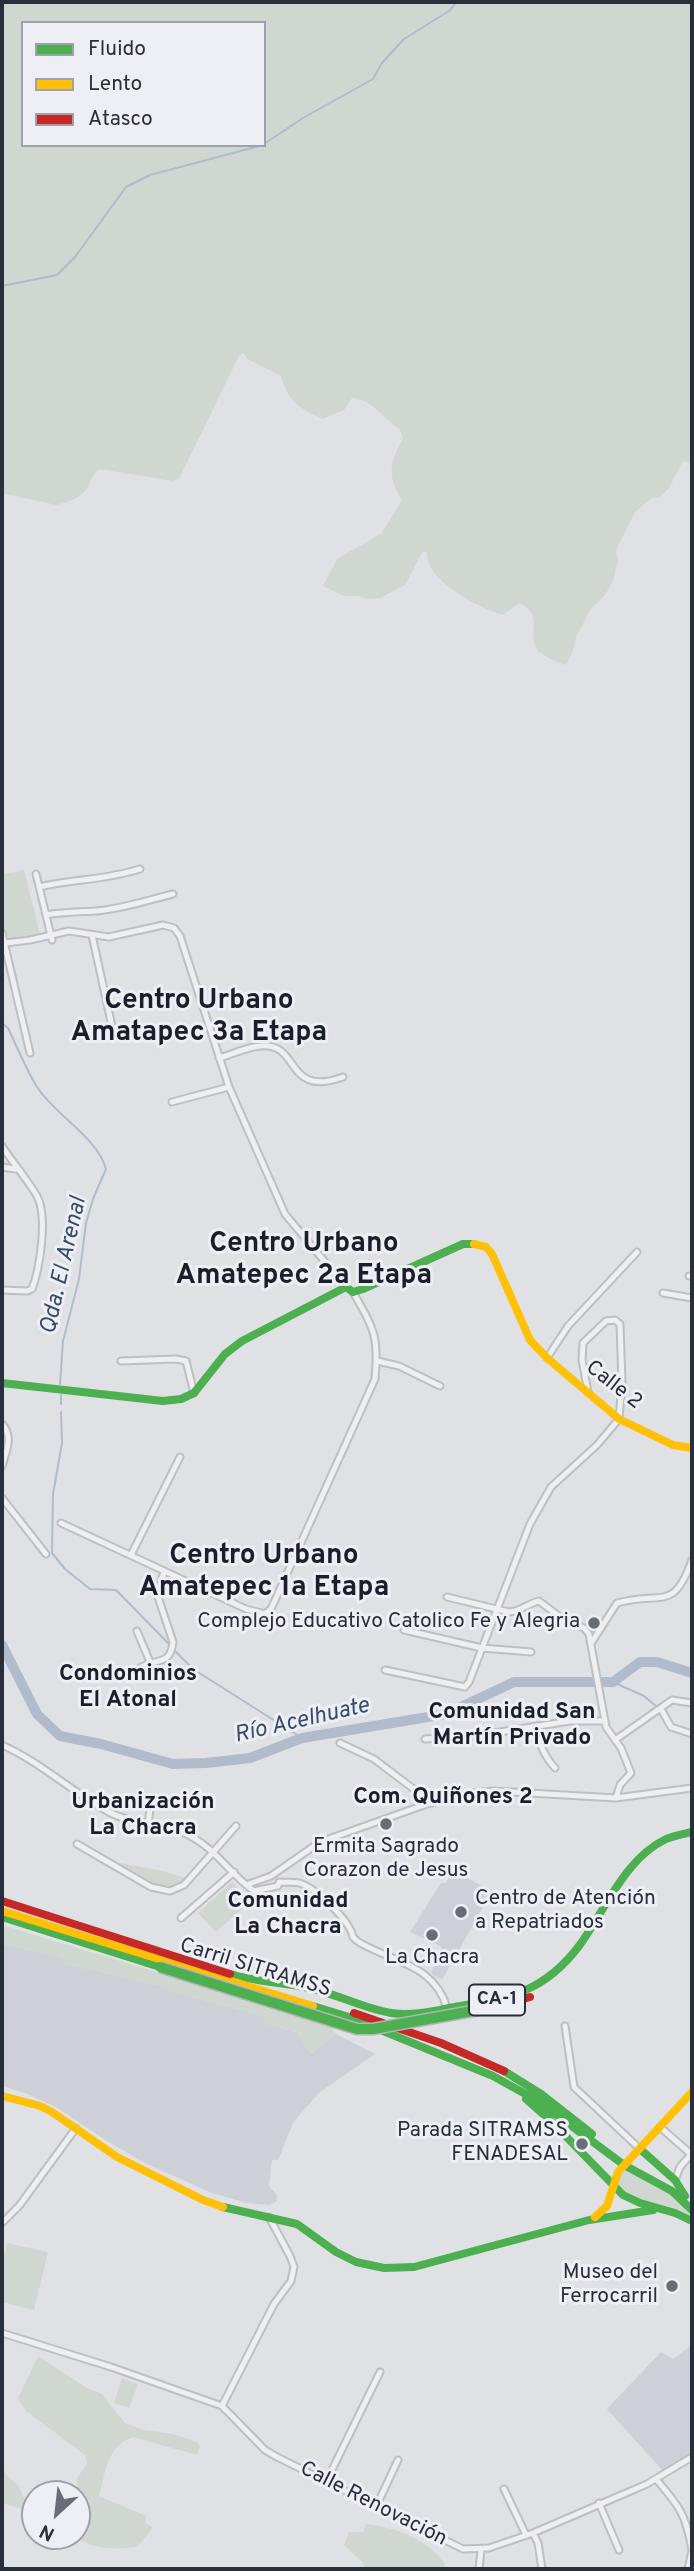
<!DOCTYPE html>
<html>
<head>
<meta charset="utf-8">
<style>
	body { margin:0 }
	#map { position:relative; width:694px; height:2571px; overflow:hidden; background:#e0e1e4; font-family:Overpass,sans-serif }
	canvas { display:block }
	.frame { position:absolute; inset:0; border:4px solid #292e3b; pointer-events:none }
	.legend { position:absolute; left:21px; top:21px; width:245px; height:126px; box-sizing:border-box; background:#edeff4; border:2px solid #9fa2aa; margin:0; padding:9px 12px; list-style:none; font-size:21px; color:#292e3b }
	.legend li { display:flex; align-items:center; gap:14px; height:35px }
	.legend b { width:35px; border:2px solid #9fa2aa }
	.north { position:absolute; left:21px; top:2480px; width:70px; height:70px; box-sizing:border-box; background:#edeff4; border:2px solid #9fa2aa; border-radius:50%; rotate:207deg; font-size:19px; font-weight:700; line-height:28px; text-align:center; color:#292e3b }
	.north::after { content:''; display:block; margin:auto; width:24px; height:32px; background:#696d76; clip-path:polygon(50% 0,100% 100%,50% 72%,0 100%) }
</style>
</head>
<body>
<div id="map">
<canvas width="694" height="2571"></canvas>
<div class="frame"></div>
<ul class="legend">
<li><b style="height:9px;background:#4caf50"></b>Fluido</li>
<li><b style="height:9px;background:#ffc107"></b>Lento</li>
<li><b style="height:9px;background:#c62828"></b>Atasco</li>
</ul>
<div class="north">N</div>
</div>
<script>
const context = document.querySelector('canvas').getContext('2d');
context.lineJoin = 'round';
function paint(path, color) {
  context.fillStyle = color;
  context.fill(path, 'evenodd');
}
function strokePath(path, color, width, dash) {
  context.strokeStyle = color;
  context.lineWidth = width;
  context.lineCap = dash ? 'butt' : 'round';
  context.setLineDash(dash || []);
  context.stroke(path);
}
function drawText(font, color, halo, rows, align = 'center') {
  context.font = font + ' Overpass,sans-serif';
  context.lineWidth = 6;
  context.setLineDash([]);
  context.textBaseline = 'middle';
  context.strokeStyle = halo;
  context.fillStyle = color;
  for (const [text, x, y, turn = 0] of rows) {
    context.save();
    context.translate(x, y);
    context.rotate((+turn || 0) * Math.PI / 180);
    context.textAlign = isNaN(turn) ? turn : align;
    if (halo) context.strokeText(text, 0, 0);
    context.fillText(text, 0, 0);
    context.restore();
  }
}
paint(new Path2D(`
	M 453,1871 L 492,1891 L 442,1980 L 431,1973 L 442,1947 L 410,1932 L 441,1883 L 446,1883 Z
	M 2,1944 L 64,1958 L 63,1963 L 169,1988 L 169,1991 L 265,2016 L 264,2023 L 297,2032 L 311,2054 L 336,2034 L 375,2054 L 320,2092 L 294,2121 L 278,2160 L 272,2160 L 269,2186 L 277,2195 L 276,2202 L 269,2205 L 247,2203 L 212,2193 L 147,2164 L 107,2141 L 56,2107 L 25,2093 L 2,2086 Z
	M 692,2345 L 692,2451 L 686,2458 L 663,2471 L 607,2409 L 661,2352 L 673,2359 Z`), '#ced0d7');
paint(new Path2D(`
	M 2,2 L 692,2 L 692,463 L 683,461 L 669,488 L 659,498 L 652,498 L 635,512 L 618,546 L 616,553 L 618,560 L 613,581 L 605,595 L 590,610 L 576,637 L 573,651 L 566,665 C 558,662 540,656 536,648 C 529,630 543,614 519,603 L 503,615 C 479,608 425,580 427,553 L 423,551 L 405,585 L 380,598 L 366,599 L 359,596 L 344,596 L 323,586 L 337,559 L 382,533 L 401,501 C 400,494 396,491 394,484 C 388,467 395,454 403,438 L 399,428 C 383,419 372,399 352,398 L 344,410 L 322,419 C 298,407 289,403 281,376 L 247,359 L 243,353 L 239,356 L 179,479 L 172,481 L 100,469 C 90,475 91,486 83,493 C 77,499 65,503 56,505 L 2,493 ZM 23,23 L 264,23 L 264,145 L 23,145 Z
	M 24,870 L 41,938 L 7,941 L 2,921 L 2,875 Z
	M 120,1863 L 164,1871 L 185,1878 C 169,1905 138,1878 118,1867 Z
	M 232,1882 L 250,1902 L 216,1932 L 198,1913 Z
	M 2,1925 L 330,2025 L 336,2034 L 311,2054 L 297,2032 L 264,2023 L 265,2016 L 169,1991 L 168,1988 L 63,1963 L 63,1958 L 2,1944 Z
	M 626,2170 L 670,2191 L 692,2212 L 692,2218 L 629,2197 L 617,2183 L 621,2173 Z
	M 7,2243 L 48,2252 L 34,2310 L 2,2302 L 2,2265 Z
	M 38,2356 L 87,2388 L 102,2394 L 125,2423 L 144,2430 L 173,2434 L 197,2442 L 200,2446 L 197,2455 L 133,2437 C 106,2446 106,2473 99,2496 L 146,2516 L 145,2522 L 153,2528 L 137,2547 C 117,2550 90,2549 74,2536 L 77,2536 L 77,2478 L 87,2464 L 85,2455 L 26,2411 L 18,2398 Z
	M 122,2378 L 138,2384 L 129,2408 L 114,2403 Z
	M 2,2466 L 6,2475 L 18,2485 L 30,2511 L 2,2503 Z
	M 366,2524 C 397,2528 426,2538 445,2564 L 444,2569 L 364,2569 L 363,2563 L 344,2545 L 349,2532 L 363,2532 Z`), '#d0d7d0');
strokePath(new Path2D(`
	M 264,144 L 303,118 L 373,79 L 382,63 L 404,39 L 449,11 L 457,2
	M 2,286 L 57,275 L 75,257 L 126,187 L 150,175 L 263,145
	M 2,1023 L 8,1028 C 17,1047 26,1069 37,1087 C 55,1115 97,1137 106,1169 L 93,1199 L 86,1223 L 79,1279 L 63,1341 L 60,1384
	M 61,1395 L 61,1404
	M 61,1412 L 62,1443 L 53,1494 L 52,1553 L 65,1569 L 90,1589 L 116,1590 L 169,1644
	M 176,1652 L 193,1669 L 302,1738
	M 613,1682 L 644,1696 L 657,1707`), '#b0bccc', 2);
strokePath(new Path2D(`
	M 2,1645 L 37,1714 L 60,1736 L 101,1744 L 173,1764 L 206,1763 L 250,1758 L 302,1738 L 446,1714 L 514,1682 L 613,1682 L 640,1662 L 657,1662 L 692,1673`), '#b0bccc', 10);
const street = new Path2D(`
	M 36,874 L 52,940
	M 39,887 C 73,879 106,880 140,869
	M 46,915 C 63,912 79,912 96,911 C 122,909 148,900 173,894
	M 2,933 L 30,1053
	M 92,935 L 113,1031
	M 5,943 L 30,940 L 69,931 L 109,937 L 163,925 L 174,928 L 180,936 L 229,1087 L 285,1214 L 346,1287
	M 219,1058 C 233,1054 254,1044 268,1046 C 299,1049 288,1097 343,1077
	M 172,1102 L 229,1087
	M 2,1146 C 13,1163 27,1179 37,1196 C 48,1216 40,1268 32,1289 L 27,1291 L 2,1290
	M 2,1167 L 16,1169
	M 689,1276 L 692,1277
	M 663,1293 L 692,1298
	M 547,1358 L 568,1326 L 637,1252
	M 121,1361 L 176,1359 L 186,1361 L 194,1393
	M 377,1361 L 399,1366 L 440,1386
	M 2,1424 C 14,1436 6,1452 2,1466
	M 2,1498 L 46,1554
	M 61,1523 L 246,1609 L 265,1614 L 271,1609 L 375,1379 C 379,1336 374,1329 353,1292
	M 131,1555 L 180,1457
	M 447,1597 L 509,1612 C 521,1611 527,1604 539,1601 L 564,1620 L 584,1628 L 589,1634 L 606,1727 L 621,1748 L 631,1773 L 620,1785 L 616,1798
	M 404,1630 L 482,1648 L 531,1652
	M 137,1631 L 150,1662
	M 592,1642 L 617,1603 C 661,1590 673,1614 692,1560
	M 140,1668 C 157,1657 170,1667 173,1642 L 157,1594 L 164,1572
	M 385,1670 L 465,1687 L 469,1682 L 530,1524 L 551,1487 L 597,1445 L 619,1419 L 622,1382 L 620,1324 L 615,1320 L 606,1321 L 583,1343 L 582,1360 L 588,1392
	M 661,1709 L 671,1727 L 692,1734
	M 537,1726 C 538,1741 544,1756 555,1768
	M 425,1739 L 474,1736 L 570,1721 L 605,1721
	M 615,1740 L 672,1700 L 692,1703
	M 340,1743 L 374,1759 L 432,1803
	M 2,1745 C 40,1762 71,1791 107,1811 C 131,1825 159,1821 184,1833 C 217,1848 227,1872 254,1891 L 278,1886 L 279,1882 C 286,1883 296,1881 302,1884 C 318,1890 350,1921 353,1937 L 357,1941 C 390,1962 434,1963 447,2008
	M 148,1825 L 151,1801
	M 77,1844 L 151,1887 L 170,1891 L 184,1885 L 236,1826
	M 246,1885 L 271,1876 L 320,1842 L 427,1804 L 472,1793 L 495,1791 L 616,1798 L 692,1788
	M 181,1918 L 234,1872
	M 565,2026 L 574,2087 L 640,2149
	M 660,2127 L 692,2155
	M 675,2180 L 680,2167 L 692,2153
	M 2,2223 L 19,2206 L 76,2128
	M 2,2333 L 111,2367 L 222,2406 L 265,2450 L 277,2457 L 463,2549 L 489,2548 L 533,2533 L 647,2484 L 692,2457
	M 222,2406 L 274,2304 L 291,2281 L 294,2267 L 290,2256 L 269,2217
	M 656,2479 C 679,2506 686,2514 692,2550
	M 326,2482 L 380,2372
	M 504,2489 L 526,2535
	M 599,2503 L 619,2550
	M 376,2507 L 398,2460
	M 533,2533 L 538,2543 L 542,2569
	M 479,2569 L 481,2550
	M 688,2569 L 692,2551`);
strokePath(street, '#bebfc2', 9);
strokePath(street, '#efeff1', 5);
strokePath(new Path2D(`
	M 2,1383 L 163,1401 L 181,1399 L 194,1393 L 225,1354 L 242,1341 L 346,1287 L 353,1292 L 363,1289 L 463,1244 L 474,1244
	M 2,1917 L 160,1967
	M 230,1974 C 255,1982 283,1982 309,1988 C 337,1994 362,2008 391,2013 C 411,2016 429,2012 449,2008 C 506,1998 542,1995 579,1946 C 605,1911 624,1859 666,1839 C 674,1836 684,1834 692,1832
	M 313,2006 L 349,2017 L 493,2076 L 538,2101 L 624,2165 L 672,2191 L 692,2210
	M 504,2071 L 541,2094 L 592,2134
	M 526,2099 L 551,2121 L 623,2195 L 640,2203 L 675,2213 L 692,2221
	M 640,2149 L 675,2180 L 685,2196
	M 223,2207 L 297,2224 L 336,2252 L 356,2262 L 384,2268 L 414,2267 L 589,2220 L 653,2210`), '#4caf50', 8);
strokePath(new Path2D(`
	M 474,1244 L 486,1247 L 492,1254 L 530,1340 L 547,1358 L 619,1419 L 673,1445 L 692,1448
	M 2,1911 L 313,2006
	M 2,2096 L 40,2106 L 52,2112 L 117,2157 L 203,2200 L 223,2207
	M 595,2217 L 607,2206 L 618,2172 L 692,2092`), '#ffc107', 8);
strokePath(new Path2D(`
	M 2,1901 L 230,1974
	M 500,2006 L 530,1997
	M 354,2013 L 441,2043 L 504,2071`), '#c62828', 8);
const fastBridge = new Path2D(`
	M 160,1967 L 357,2029 L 373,2029 L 500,2006`);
strokePath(fastBridge, '#b3b4b8', 13, []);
strokePath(fastBridge, '#4caf50', 10);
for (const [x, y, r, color] of [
	[594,1623,7,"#696d76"],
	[386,1824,7,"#696d76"],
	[461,1912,7,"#696d76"],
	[432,1935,7,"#696d76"],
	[582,2144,7,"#696d76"],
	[672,2286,7,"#696d76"]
]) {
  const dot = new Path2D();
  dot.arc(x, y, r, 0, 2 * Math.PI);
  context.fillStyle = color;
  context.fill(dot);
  strokePath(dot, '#edeff4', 2.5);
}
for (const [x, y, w] of [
	[497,2000,56]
]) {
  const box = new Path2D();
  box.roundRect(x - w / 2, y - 15.5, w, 31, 5);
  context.fillStyle = '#edeff4';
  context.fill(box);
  strokePath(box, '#292e3b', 2);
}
drawText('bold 19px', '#292e3b', null, [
	["CA-1",497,2000]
]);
drawText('21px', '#292e3b', '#edeff4', [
	["Calle 2",613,1386,38],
	["Carril SITRAMSS",255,1969,17],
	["Calle Renovación",373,2505,27]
]);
drawText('21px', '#292e3b', '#edeff4', [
	["Complejo Educativo Catolico Fe y Alegria",580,1623],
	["Ermita Sagrado",386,1848,"center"],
	["Corazon de Jesus",386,1872,"center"],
	["Centro de Atención",475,1900,"left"],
	["a Repatriados",475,1924,"left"],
	["La Chacra",432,1959,"center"],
	["Parada SITRAMSS",568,2132],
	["FENADESAL",568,2156],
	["Museo del",658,2274],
	["Ferrocarril",658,2298]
], 'right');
drawText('italic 23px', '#374b6a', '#edeff4', [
	["Qda. El Arenal",65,1266,-77],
	["Río Acelhuate",302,1722,-13]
]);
drawText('bold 23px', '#1b1f2c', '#edeff4', [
	["Condominios",128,1675],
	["El Atonal",128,1701],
	["Comunidad San",512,1713],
	["Martín Privado",512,1739],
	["Com. Quiñones 2",443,1798],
	["Urbanización",143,1803],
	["La Chacra",143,1829],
	["Comunidad",288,1902],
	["La Chacra",288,1928]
]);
drawText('bold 28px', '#1b1f2c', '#edeff4', [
	["Centro Urbano",199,1002],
	["Amatapec 3a Etapa",199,1034],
	["Centro Urbano",304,1245],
	["Amatepec 2a Etapa",304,1277],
	["Centro Urbano",264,1557],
	["Amatepec 1a Etapa",264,1589]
]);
</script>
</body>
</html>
